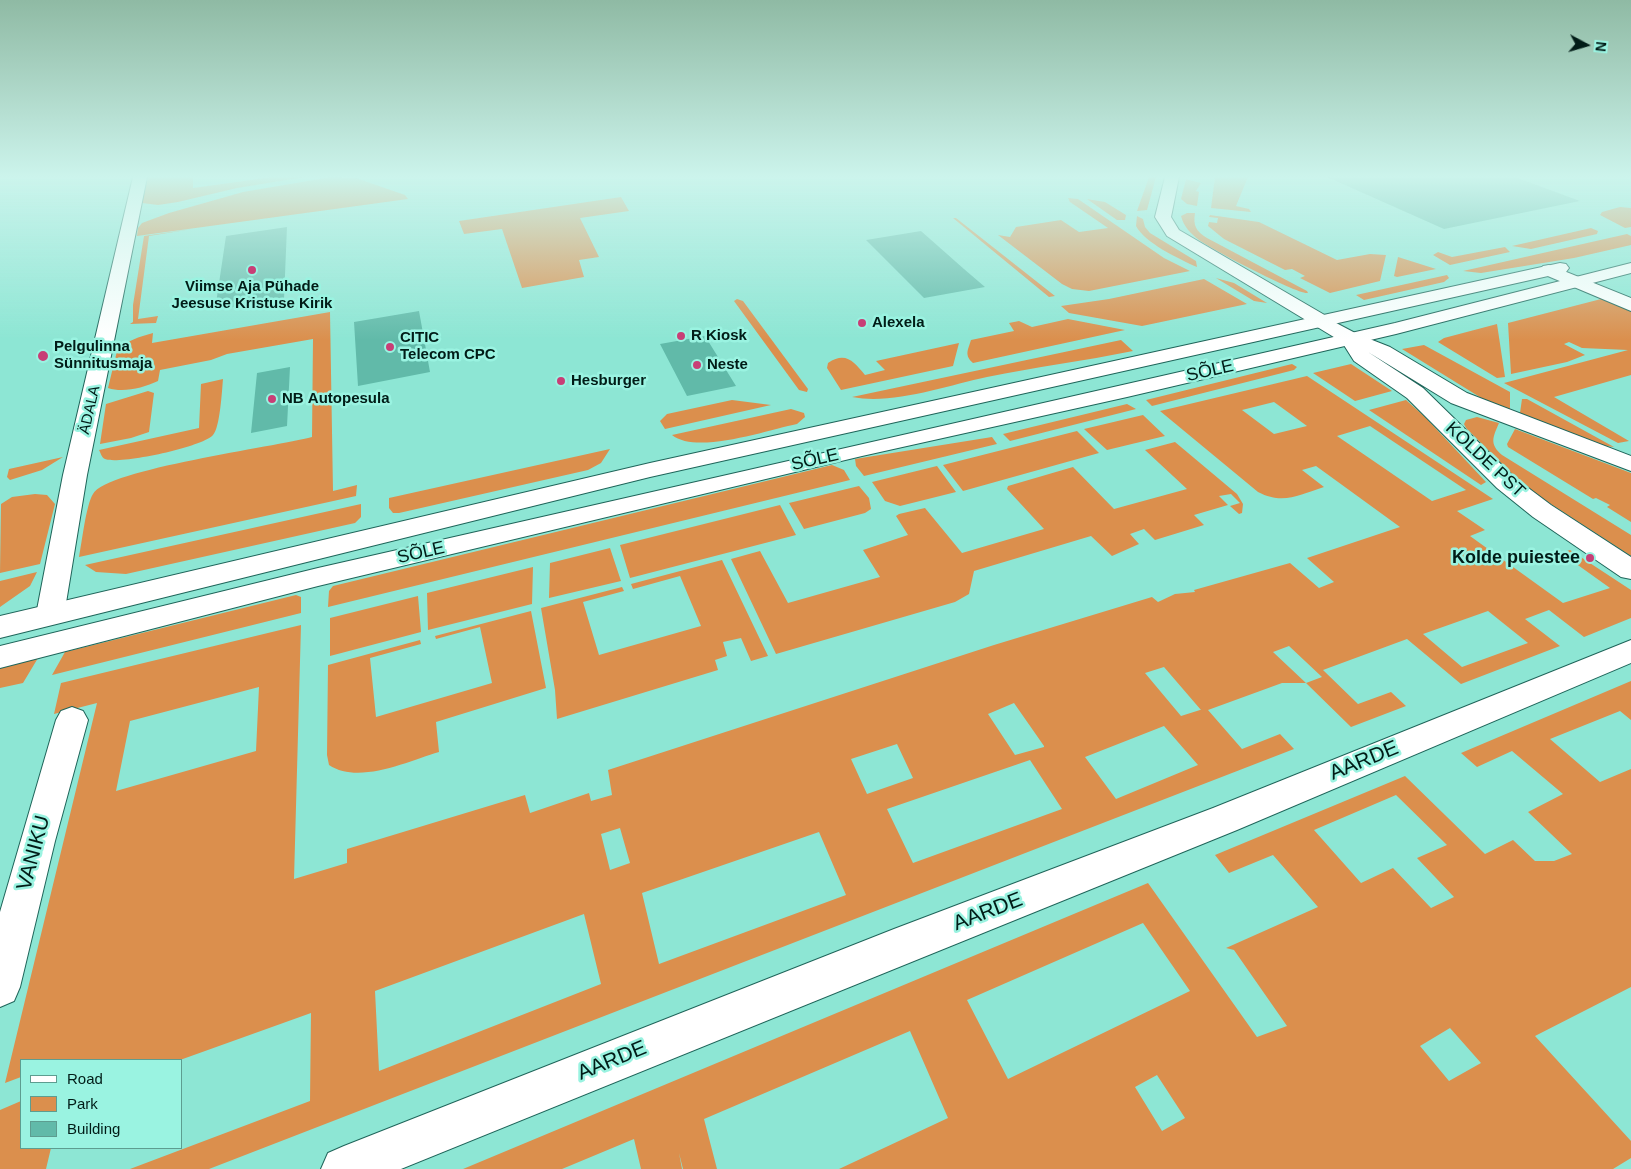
<!DOCTYPE html>
<html>
<head>
<meta charset="utf-8">
<style>
	body { margin:0 }
	#map { position:relative; width:1631px; height:1169px; overflow:hidden; background:#8de6d4; font-family:Helvetica,sans-serif }
	canvas { display:block }
	.legend { position:absolute; left:20px; top:1059px; width:162px; height:90px; box-sizing:border-box; background:#9af3e1; border:1px solid #5d9d90; margin:0; padding:6px 9px; list-style:none; font-size:15px; color:#011c17 }
	.legend li { display:flex; align-items:center; gap:10px; height:25px }
	.legend b { width:25px; border:1px solid #5d9d90 }
	.north { position:absolute; left:1561px; top:20px; width:50px; height:50px; -webkit-text-stroke:4px #9af3e1; paint-order:stroke; rotate:96deg; font-size:14px; font-weight:700; line-height:20px; text-align:center; color:#011c17 }
	.north::after { content:''; display:block; margin:auto; width:18px; height:22px; background:#011c17; clip-path:polygon(50% 0,100% 100%,50% 72%,0 100%) }
</style>
</head>
<body>
<div id="map">
<canvas width="1631" height="1169"></canvas>
<ul class="legend">
<li><b style="height:6px;background:#fff"></b>Road</li>
<li><b style="height:14px;background:#db8f4d"></b>Park</li>
<li><b style="height:14px;background:#61baa9"></b>Building</li>
</ul>
<div class="north">N</div>
</div>
<script>
const context = document.querySelector('canvas').getContext('2d');
context.lineJoin = 'round';
function paint(path, color) {
  context.fillStyle = color;
  context.fill(path, 'evenodd');
}
function strokePath(path, color, width, dash) {
  context.strokeStyle = color;
  context.lineWidth = width;
  context.lineCap = dash ? 'butt' : 'round';
  context.setLineDash(dash || []);
  context.stroke(path);
}
function drawText(font, color, halo, rows, align = 'center') {
  context.font = font + ' Helvetica,sans-serif';
  context.lineWidth = 5;
  context.setLineDash([]);
  context.textBaseline = 'middle';
  context.strokeStyle = halo;
  context.fillStyle = color;
  for (const [text, x, y, turn = 0] of rows) {
    context.save();
    context.translate(x, y);
    context.rotate((+turn || 0) * Math.PI / 180);
    context.textAlign = isNaN(turn) ? turn : align;
    if (halo) context.strokeText(text, 0, 0);
    context.fillText(text, 0, 0);
    context.restore();
  }
}
paint(new Path2D(`
	M 148,177 L 193,177 L 193,188 L 272,177 L 305,177 L 237,188 L 178,202 L 158,205 L 142,203 Z
	M 331,177 L 356,178 L 405,195 L 408,199 L 137,236 L 138,228 L 142,223 L 169,213 L 243,192 Z
	M 1149,177 L 1156,177 L 1147,210 L 1137,211 Z
	M 1215,177 L 1248,177 L 1236,206 L 1249,209 L 1251,212 L 1211,208 Z
	M 1186,179 L 1201,183 L 1196,191 L 1199,192 L 1197,206 L 1187,204 L 1181,199 Z
	M 621,197 L 629,211 L 580,218 L 599,257 L 579,260 L 584,277 L 522,288 L 502,229 L 464,234 L 459,221 Z
	M 1068,198 L 1078,199 L 1164,258 L 1190,271 L 1089,291 L 1072,289 L 1062,284 L 998,235 L 1010,237 L 1016,227 L 1061,220 L 1079,232 L 1108,228 L 1070,202 Z
	M 1087,199 L 1105,202 L 1126,215 L 1125,220 L 1117,220 Z
	M 1620,207 L 1631,208 L 1631,227 L 1625,228 L 1600,215 L 1602,212 Z
	M 1187,213 L 1195,213 C 1193,226 1196,231 1207,238 L 1307,291 L 1308,293 C 1298,295 1211,249 1199,240 C 1190,233 1184,227 1181,216 Z
	M 1210,215 L 1259,222 L 1337,260 L 1370,254 L 1386,255 L 1380,281 L 1330,293 L 1300,278 L 1305,276 L 1292,269 L 1285,270 L 1224,239 L 1208,226 L 1209,222 L 1217,223 L 1218,218 L 1209,217 Z
	M 1137,216 L 1143,219 L 1145,227 L 1150,233 L 1196,261 L 1197,267 C 1179,259 1145,243 1136,226 Z
	M 953,218 L 956,218 L 1055,296 L 1049,297 Z
	M 1591,228 L 1598,231 L 1597,234 L 1531,249 L 1512,246 Z
	M 192,229 L 149,236 L 138,319 L 158,316 L 156,323 L 130,324 L 133,322 L 133,305 L 144,236 Z
	M 1627,234 L 1631,236 L 1631,245 L 1574,258 L 1481,273 L 1463,271 Z
	M 1505,247 L 1510,252 L 1450,265 L 1433,255 L 1438,252 L 1452,257 Z
	M 1398,257 L 1436,269 L 1397,277 L 1394,276 Z
	M 1447,275 L 1449,278 L 1444,282 L 1364,300 L 1356,295 Z
	M 1216,278 L 1234,283 L 1267,303 L 1254,301 Z
	M 1204,279 L 1247,304 L 1142,326 L 1069,313 L 1061,306 L 1109,299 Z
	M 1605,298 L 1631,310 L 1631,375 L 1554,397 L 1629,441 L 1618,443 L 1504,383 L 1628,350 L 1582,348 L 1569,342 L 1564,344 L 1585,355 L 1567,362 L 1511,374 L 1508,323 Z
	M 737,299 L 743,301 L 808,389 L 807,392 L 799,390 L 734,301 Z
	M 330,312 L 333,491 L 357,485 L 356,496 L 79,557 C 82,542 86,505 93,494 C 107,469 275,447 312,437 L 313,339 L 227,354 L 211,360 L 160,370 L 158,381 C 143,388 123,393 108,388 L 117,351 C 127,340 139,337 153,333 L 152,343 Z
	M 1068,319 L 1125,330 L 973,363 C 964,355 968,350 971,340 L 1014,331 L 1009,323 L 1019,321 L 1032,327 Z
	M 1497,324 L 1505,377 L 1497,378 L 1438,342 L 1444,338 Z
	M 1121,340 L 1133,351 C 1084,361 1035,367 987,377 C 945,386 893,405 852,397 Z
	M 959,343 L 953,366 L 841,390 L 827,368 L 828,363 C 846,351 854,362 865,375 L 885,370 L 876,361 Z
	M 1424,345 L 1510,392 L 1510,411 L 1483,399 L 1402,349 Z
	M 1292,364 L 1297,367 L 1294,370 L 1152,406 L 1146,400 Z
	M 1351,364 L 1392,391 L 1355,401 L 1313,373 Z
	M 1307,376 L 1493,499 L 1457,511 L 1485,530 L 1470,536 L 1563,603 L 1610,588 L 1561,553 L 1570,550 L 1631,590 L 1631,618 L 1584,637 L 1549,610 L 1525,619 L 1560,646 L 1461,684 L 1407,639 L 1323,670 L 1358,704 L 1391,692 L 1406,706 L 1351,727 L 1306,683 L 1282,683 L 1208,710 L 1242,749 L 1280,734 L 1294,749 L 209,1169 L 130,1169 L 310,1101 L 311,1013 L 180,1060 L 21,1060 L 21,1077 L 5,1083 L 97,703 L 54,714 L 61,683 L 301,625 L 294,879 L 347,863 L 347,849 L 525,795 L 530,813 L 589,793 L 591,801 L 612,795 L 608,770 L 994,645 L 1152,597 L 1158,602 L 1175,594 L 1195,592 L 1194,590 L 1290,563 L 1319,588 L 1334,582 L 1307,558 L 1400,527 L 1316,466 L 1302,470 L 1324,487 C 1299,495 1283,505 1258,492 L 1160,411 ZM 1274,402 L 1307,426 L 1274,434 L 1242,410 ZM 1370,426 L 1466,490 L 1432,501 L 1337,436 ZM 1488,611 L 1528,643 L 1462,667 L 1423,634 ZM 1289,646 L 1322,677 L 1306,683 L 1273,652 ZM 1164,667 L 1201,710 L 1200,710 L 1181,716 L 1145,673 ZM 259,687 L 256,751 L 116,791 L 130,721 ZM 1014,703 L 1044,746 L 1044,747 L 1015,755 L 988,714 ZM 1164,726 L 1198,765 L 1116,799 L 1085,757 ZM 897,744 L 913,778 L 867,794 L 851,759 ZM 1030,760 L 1062,809 L 913,863 L 887,809 ZM 620,828 L 630,863 L 610,870 L 601,834 ZM 819,832 L 846,895 L 659,964 L 642,893 ZM 584,914 L 601,984 L 379,1071 L 375,991 Z
	M 223,379 C 222,390 220,428 213,435 C 203,447 119,465 105,459 C 101,457 101,453 99,450 L 199,428 L 201,384 Z
	M 148,391 L 154,393 L 149,432 L 131,438 L 100,444 L 106,404 Z
	M 1522,399 L 1527,399 L 1614,447 L 1606,446 L 1520,413 Z
	M 732,400 L 771,405 L 665,429 L 660,421 L 667,414 Z
	M 1406,400 L 1425,417 L 1486,482 L 1481,485 L 1369,410 Z
	M 1127,404 L 1136,409 L 1010,441 L 1003,434 Z
	M 791,409 L 804,413 L 805,417 L 797,424 C 767,430 697,455 672,435 Z
	M 1143,415 L 1165,436 L 1107,450 L 1084,429 Z
	M 1477,417 L 1499,423 C 1493,437 1489,444 1502,455 L 1631,535 L 1631,556 L 1526,488 L 1466,428 L 1464,424 L 1466,420 Z
	M 1515,429 L 1631,473 L 1631,522 L 1607,507 L 1610,505 L 1596,498 L 1593,499 L 1508,447 L 1507,444 Z
	M 1077,431 L 1099,453 L 963,491 L 943,465 Z
	M 992,437 L 997,444 L 864,476 L 856,466 L 855,459 Z
	M 1175,442 L 1237,494 L 1243,504 L 1242,513 L 1239,514 L 1230,506 L 1240,503 L 1231,494 L 1219,496 L 1228,505 L 1194,515 L 1204,525 L 1155,540 L 1144,529 L 1130,534 L 1139,544 L 1112,556 L 1091,536 L 974,571 L 969,594 L 955,602 L 776,654 L 731,559 L 760,551 L 788,603 L 880,577 L 863,550 L 908,535 L 896,516 L 899,514 L 925,508 L 962,553 L 1044,529 L 1007,489 L 1008,486 L 1073,467 L 1114,509 L 1187,489 L 1145,450 Z
	M 610,449 L 601,463 L 588,470 L 399,513 L 393,513 L 389,508 L 389,498 Z
	M 63,457 L 42,470 L 10,480 L 7,477 L 9,469 Z
	M 832,465 L 844,470 L 850,480 L 328,607 L 329,591 L 333,586 Z
	M 937,466 L 956,492 L 900,506 L 885,501 L 872,482 Z
	M 859,486 L 869,498 L 871,509 L 865,513 L 804,529 L 789,503 Z
	M 35,494 L 47,495 L 55,504 L 40,564 L 0,573 L 1,504 L 12,497 Z
	M 361,504 L 361,517 L 355,523 L 126,574 L 96,572 L 85,565 Z
	M 780,505 L 796,535 L 630,578 L 620,545 Z
	M 610,548 L 621,581 L 549,598 L 550,563 Z
	M 722,560 L 768,656 L 751,661 L 741,638 L 723,642 L 727,656 L 715,660 L 718,670 L 557,719 L 555,690 L 541,608 L 622,587 L 624,591 L 583,602 L 599,655 L 701,626 L 680,576 L 633,589 L 631,584 Z
	M 533,567 L 532,604 L 428,630 L 427,593 Z
	M 37,572 L 30,586 L 0,607 L 0,581 Z
	M 296,595 L 301,597 L 301,613 L 52,675 L 65,652 Z
	M 418,596 L 421,632 L 330,656 L 330,618 Z
	M 531,611 L 546,688 L 436,722 L 439,752 C 408,761 359,785 329,765 L 327,755 L 328,665 L 420,640 L 421,644 L 370,658 L 376,717 L 492,683 L 480,627 L 436,639 L 435,636 Z
	M 38,658 L 23,683 L 0,688 L 0,667 Z
	M 1631,681 L 1631,720 L 1620,711 L 1550,739 L 1600,782 L 1631,769 L 1631,987 L 1535,1036 L 1631,1141 L 1631,1158 L 1613,1169 L 839,1169 L 948,1118 L 910,1031 L 704,1119 L 717,1169 L 683,1169 L 679,1153 L 682,1169 L 641,1169 L 634,1139 L 562,1169 L 463,1169 L 1148,883 L 1257,1037 L 1287,1026 L 1234,950 L 1226,948 L 1318,907 L 1273,855 L 1229,873 L 1215,855 L 1405,776 L 1485,854 L 1513,840 L 1535,861 L 1554,861 L 1572,854 L 1528,812 L 1563,794 L 1512,751 L 1477,767 L 1461,753 ZM 1396,795 L 1447,845 L 1417,858 L 1454,897 L 1431,908 L 1393,868 L 1361,883 L 1314,830 ZM 1143,923 L 1190,991 L 1008,1079 L 967,1000 ZM 1450,1028 L 1481,1063 L 1449,1081 L 1420,1046 ZM 1157,1075 L 1185,1118 L 1162,1131 L 1135,1087 Z
	M 21,1101 L 21,1148 L 51,1148 L 46,1169 L 0,1169 L 0,1110 Z`), '#db8f4d');
paint(new Path2D(`
	M 1327,177 L 1515,177 L 1580,201 L 1444,229 Z
	M 287,227 L 284,299 L 215,310 L 226,236 Z
	M 921,231 L 964,269 L 985,287 L 924,298 L 866,240 Z
	M 419,311 L 430,372 L 358,386 L 354,322 Z
	M 705,336 L 736,386 L 687,396 L 660,344 Z
	M 290,367 L 287,426 L 251,433 L 257,373 Z`), '#61baa9');
const minor = new Path2D(`
	M 133,177 L 147,177 L 87,475 L 64,615 L 60,622 L 50,625 L 40,622 L 36,615 L 63,475 Z
	M 1165,177 L 1179,177 L 1171,217 L 1179,230 L 1328,317 L 1331,321 L 1328,325 L 1314,325 L 1167,236 L 1155,217 Z
	M 1549,265 L 1631,298 L 1631,311 L 1543,274 L 1540,270 L 1543,266 Z
	M 1631,640 L 1631,663 L 1237,830 L 401,1169 L 321,1169 L 328,1153 L 344,1146 L 894,929 L 1213,808 Z
	M 72,707 L 83,711 L 88,720 L 55,841 L 20,987 L 14,1001 L 0,1007 L 0,912 L 56,720 L 61,711 Z`);
const tertiary = new Path2D(`
	M 1321,315 L 1357,334 L 1390,347 L 1467,393 L 1631,456 L 1631,471 L 1451,403 L 1368,352 L 1423,388 L 1515,478 L 1551,505 L 1631,557 L 1631,579 L 1621,577 L 1533,517 L 1497,488 L 1407,398 L 1354,361 L 1342,342 L 1314,325 L 1311,321 L 1314,317 Z`);
const secondary = new Path2D(`
	M 1560,263 L 1566,264 L 1569,268 L 1566,272 L 650,477 L 0,638 L 0,616 L 650,463 Z
	M 1631,263 L 1631,273 L 1396,334 L 1127,397 L 862,456 L 318,586 L 0,668 L 0,646 L 318,568 L 1395,323 Z`);
strokePath(minor, '#1f655a', 2);
strokePath(tertiary, '#1f655a', 2);
strokePath(secondary, '#1f655a', 2);
paint(minor, '#fff');
paint(tertiary, '#fff');
paint(secondary, '#fff');
const sky = context.createLinearGradient(0, 0, 0, 340);
sky.addColorStop(0, '#8fbaa4');
sky.addColorStop(0.52, '#ccf4ec');
sky.addColorStop(1, '#ccf4ec00');
context.fillStyle = sky;
context.fillRect(0, 0, 1631, 340);
for (const [x, y, r, color] of [
	[252,270,5,"#c83e76"],
	[862,323,5,"#c83e76"],
	[681,336,5,"#c83e76"],
	[390,347,5,"#c83e76"],
	[43,356,6,"#c83e76"],
	[697,365,5,"#c83e76"],
	[561,381,5,"#c83e76"],
	[272,399,5,"#c83e76"],
	[1590,558,5,"#c83e76"]
]) {
  const dot = new Path2D();
  dot.arc(x, y, r, 0, 2 * Math.PI);
  context.fillStyle = color;
  context.fill(dot);
  strokePath(dot, '#9af3e1', 2);
}
drawText('bold 15px', '#011c17', '#9af3e1', [
	["Viimse Aja Pühade",252,287,"center"],
	["Jeesuse Kristuse Kirik",252,304,"center"],
	["Alexela",872,323],
	["R Kiosk",691,336],
	["CITIC",400,338],
	["Telecom CPC",400,355],
	["Pelgulinna",54,347],
	["Sünnitusmaja",54,364],
	["Neste",707,365],
	["Hesburger",571,381],
	["NB Autopesula",282,399]
], 'left');
drawText('15px', '#011c17', '#9af3e1', [
	["ÄDALA",90,410,-77]
]);
drawText('18px', '#011c17', '#9af3e1', [
	["SÕLE",1210,371,-13],
	["SÕLE",815,460,-13],
	["KOLDE PST",1485,460,43],
	["SÕLE",421,553,-13]
]);
drawText('bold 18px', '#011c17', '#9af3e1', [
	["Kolde puiestee",1580,558]
], 'right');
drawText('21px', '#011c17', '#9af3e1', [
	["AARDE",1364,761,-22],
	["VANIKU",34,853,-75],
	["AARDE",988,912,-21],
	["AARDE",612,1061,-22]
]);
</script>
</body>
</html>
